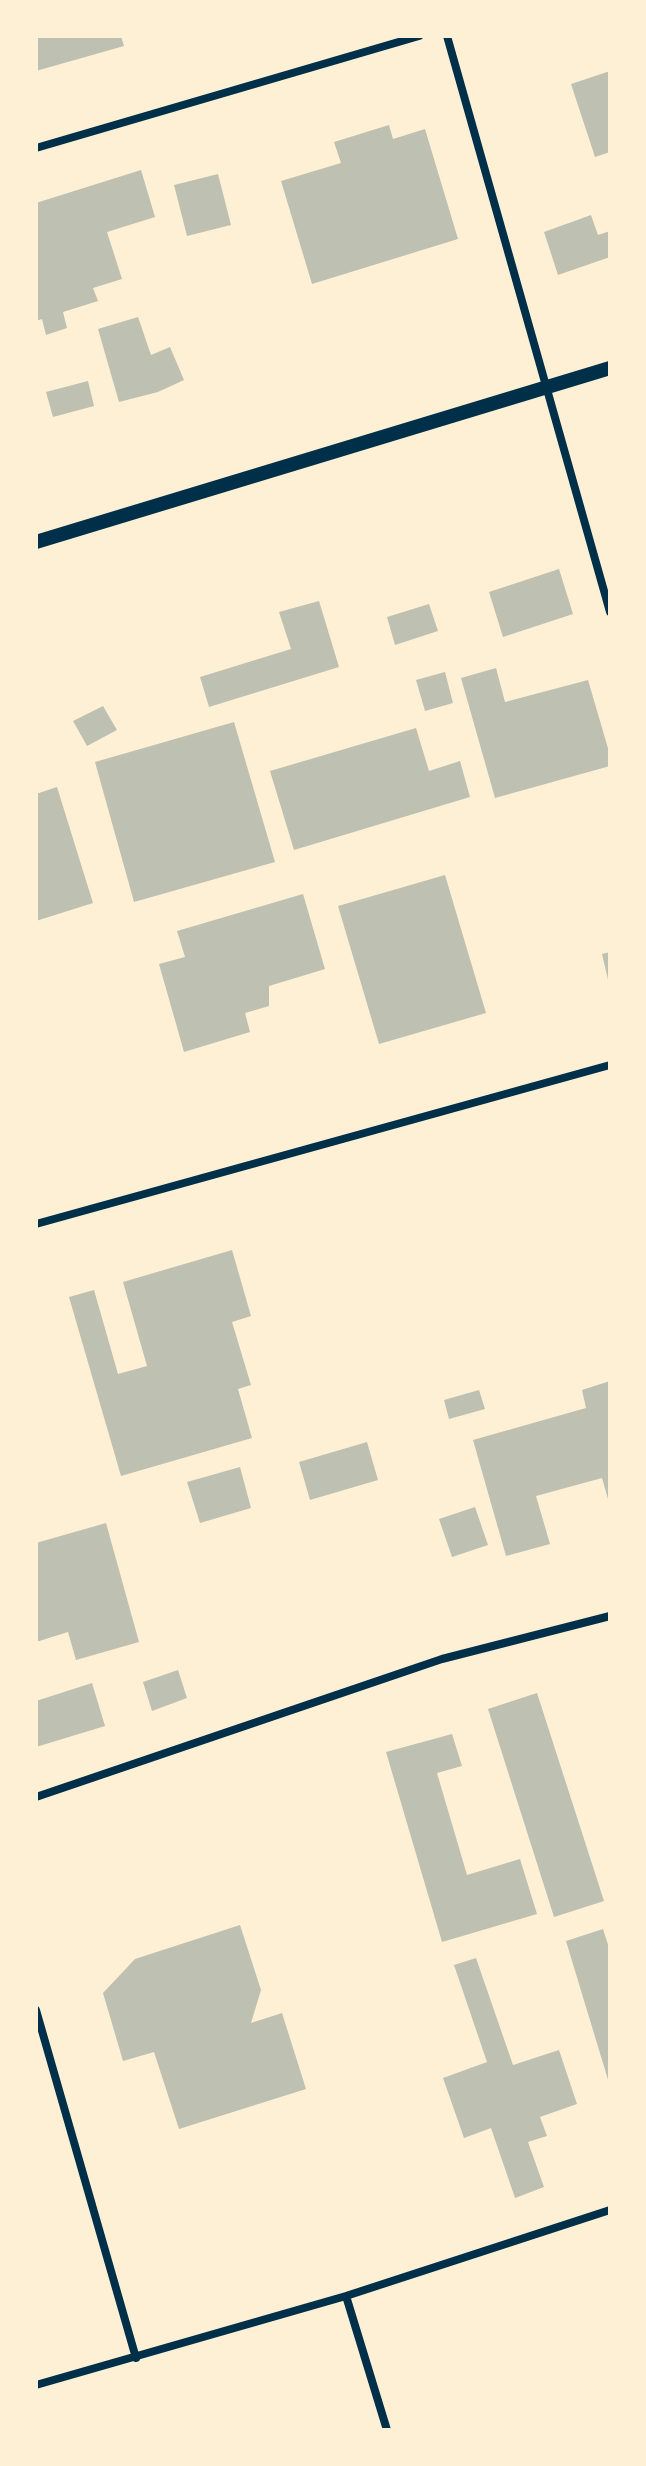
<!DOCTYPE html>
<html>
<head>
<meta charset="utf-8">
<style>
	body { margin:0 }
	#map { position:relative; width:646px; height:2466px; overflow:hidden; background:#fdf0d5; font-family:Literata,serif }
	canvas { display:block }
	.frame { position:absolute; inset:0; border:38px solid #fdf0d5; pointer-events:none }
</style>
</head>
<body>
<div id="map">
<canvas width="646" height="2466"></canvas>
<div class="frame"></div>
</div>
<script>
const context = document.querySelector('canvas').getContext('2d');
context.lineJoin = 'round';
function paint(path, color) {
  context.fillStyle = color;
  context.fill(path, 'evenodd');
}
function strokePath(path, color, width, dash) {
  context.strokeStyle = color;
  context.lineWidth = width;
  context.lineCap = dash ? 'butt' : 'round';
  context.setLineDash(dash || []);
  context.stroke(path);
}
paint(new Path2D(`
	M 36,36 L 121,36 L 124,46 L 36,71 Z
	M 610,71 L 610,152 L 595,157 L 571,84 Z
	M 389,125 L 393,139 L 425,129 L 458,239 L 312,284 L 281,181 L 341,163 L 334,142 Z
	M 141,170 L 155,217 L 107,232 L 122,279 L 93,288 L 98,301 L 63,312 L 67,328 L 46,335 L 42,319 L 36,321 L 36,203 Z
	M 218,174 L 231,225 L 187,236 L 174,185 Z
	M 591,215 L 598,235 L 610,231 L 610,257 L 558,275 L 544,232 Z
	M 138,317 L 151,355 L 170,347 L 184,380 L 158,392 L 119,402 L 98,329 Z
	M 88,381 L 94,406 L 53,417 L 46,392 Z
	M 559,569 L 573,614 L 503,637 L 489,592 Z
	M 319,601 L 339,667 L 209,707 L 200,677 L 291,649 L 279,612 Z
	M 429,604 L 438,631 L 395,645 L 387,617 Z
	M 496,668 L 505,702 L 588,680 L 610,755 L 610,766 L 495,798 L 461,678 Z
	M 445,672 L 453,703 L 425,711 L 416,680 Z
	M 103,706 L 117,730 L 87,746 L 73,721 Z
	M 234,722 L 275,862 L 134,902 L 95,762 Z
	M 416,728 L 429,771 L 460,761 L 470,797 L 294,850 L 270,771 Z
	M 57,787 L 93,903 L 36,921 L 36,794 Z
	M 445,875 L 486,1013 L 379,1044 L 338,906 Z
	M 303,894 L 325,969 L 269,986 L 269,1006 L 245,1013 L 250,1032 L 184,1052 L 159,964 L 185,957 L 177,931 Z
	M 610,952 L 610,984 L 609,984 L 602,954 Z
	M 232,1250 L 251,1316 L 232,1322 L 251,1385 L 238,1389 L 252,1438 L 121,1476 L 69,1297 L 94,1290 L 118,1374 L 147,1366 L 123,1282 Z
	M 610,1381 L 610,1506 L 602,1478 L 536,1496 L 550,1544 L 506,1556 L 473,1440 L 586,1408 L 582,1390 Z
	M 479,1390 L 485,1409 L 449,1419 L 444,1400 Z
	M 367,1442 L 378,1480 L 310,1500 L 299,1462 Z
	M 240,1467 L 251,1508 L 200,1523 L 187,1482 Z
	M 475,1507 L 488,1545 L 452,1557 L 439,1519 Z
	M 106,1523 L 139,1642 L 76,1660 L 68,1632 L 36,1642 L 36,1543 Z
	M 178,1670 L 187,1698 L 152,1711 L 143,1682 Z
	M 92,1683 L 105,1726 L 36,1747 L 36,1701 Z
	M 537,1693 L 604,1901 L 554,1917 L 488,1709 Z
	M 452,1734 L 462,1766 L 437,1773 L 467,1875 L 520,1859 L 537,1914 L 442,1942 L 386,1752 Z
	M 240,1925 L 261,1990 L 251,2023 L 282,2013 L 306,2089 L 179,2129 L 154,2052 L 123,2061 L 103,1993 L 135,1959 Z
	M 603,1929 L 610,1951 L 609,2083 L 566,1941 Z
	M 476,1958 L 513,2065 L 559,2050 L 577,2104 L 540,2117 L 547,2136 L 528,2142 L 544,2187 L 515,2198 L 491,2128 L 464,2138 L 443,2078 L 487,2062 L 454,1965 Z`), '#bec0b2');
strokePath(new Path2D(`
	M 447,36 L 610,612
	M 36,148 L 419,36
	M 36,1224 L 610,1065
	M 36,1797 L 442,1659 L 610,1616
	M 36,2010 L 136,2358
	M 346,2296 L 387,2430
	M 36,2385 L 346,2296 L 610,2210`), '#003049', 8);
strokePath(new Path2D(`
	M 36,542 L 610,368`), '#003049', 14);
</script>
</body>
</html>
